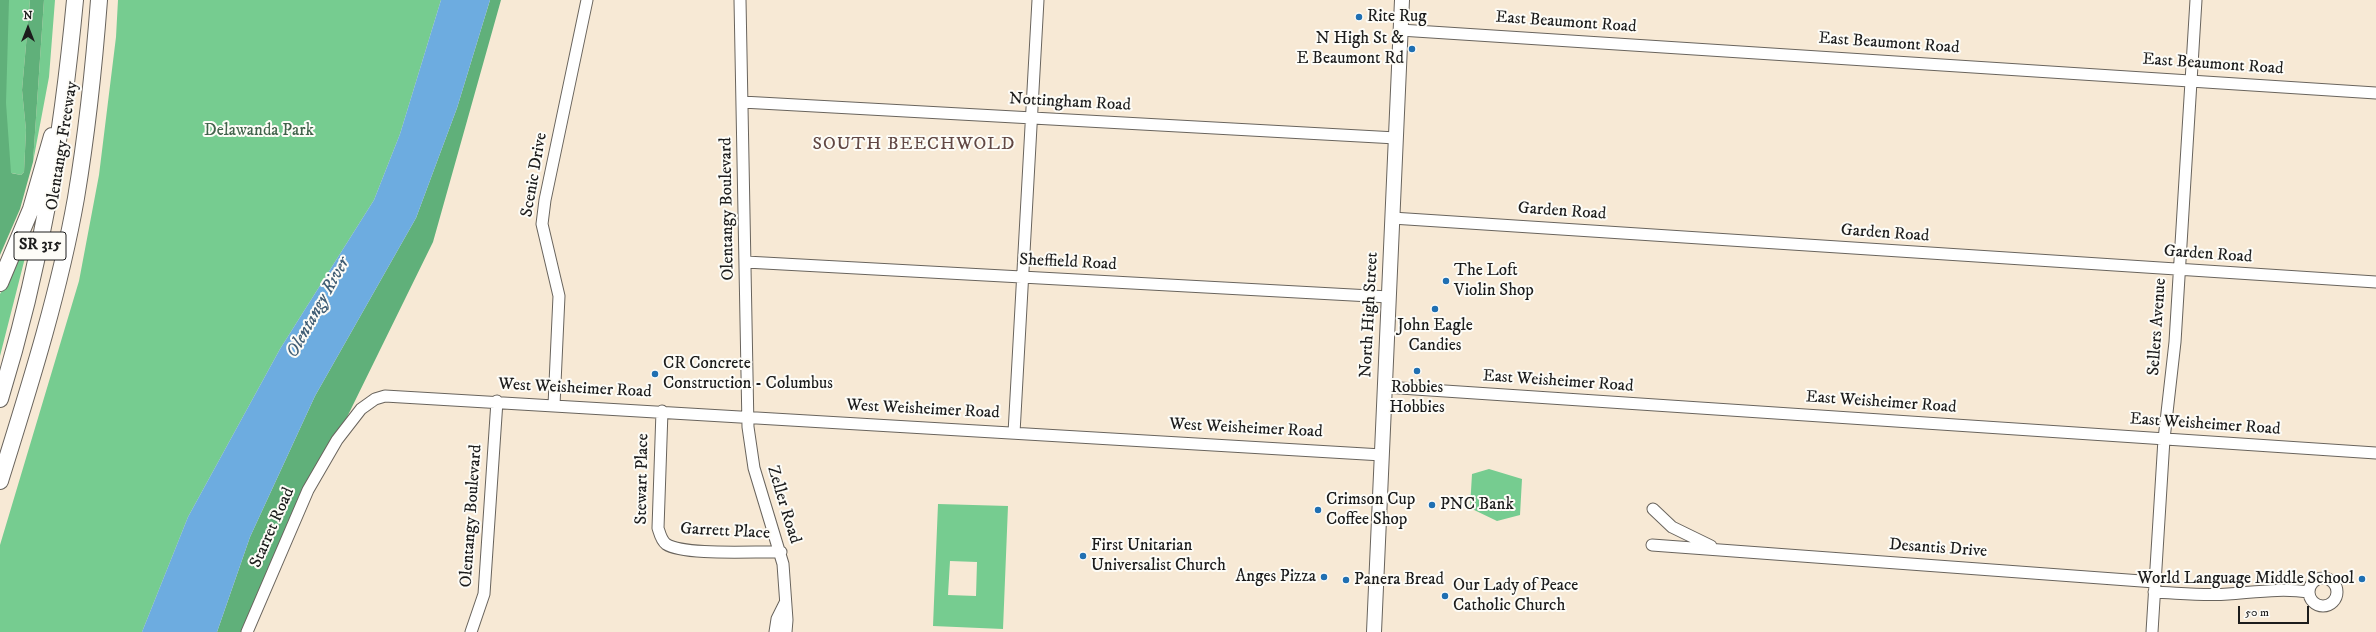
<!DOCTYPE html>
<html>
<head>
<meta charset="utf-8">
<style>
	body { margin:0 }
	#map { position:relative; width:2376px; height:632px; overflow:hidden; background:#f7e9d5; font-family:"IM FELL DW Pica",serif }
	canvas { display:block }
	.north { position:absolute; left:8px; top:8px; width:40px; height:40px; -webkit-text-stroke:3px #fdfcf7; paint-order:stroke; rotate:0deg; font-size:11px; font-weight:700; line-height:16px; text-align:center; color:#1c1c1c }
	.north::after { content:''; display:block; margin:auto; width:14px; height:18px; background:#1c1c1c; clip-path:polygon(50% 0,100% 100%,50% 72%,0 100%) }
	.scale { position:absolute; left:2238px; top:606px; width:71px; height:18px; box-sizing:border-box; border:2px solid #1c1c1c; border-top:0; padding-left:5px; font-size:12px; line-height:14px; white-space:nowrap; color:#1c1c1c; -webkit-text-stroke:3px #fdfcf7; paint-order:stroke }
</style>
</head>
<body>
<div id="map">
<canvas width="2376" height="632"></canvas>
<div class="north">N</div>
<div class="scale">50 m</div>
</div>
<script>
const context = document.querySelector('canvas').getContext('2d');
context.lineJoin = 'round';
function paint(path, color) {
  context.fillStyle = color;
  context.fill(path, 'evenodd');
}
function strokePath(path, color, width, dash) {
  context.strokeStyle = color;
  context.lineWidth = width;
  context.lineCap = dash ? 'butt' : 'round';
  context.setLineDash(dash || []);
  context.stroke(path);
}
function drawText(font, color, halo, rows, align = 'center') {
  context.font = font + ' "IM FELL DW Pica",serif';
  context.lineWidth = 4;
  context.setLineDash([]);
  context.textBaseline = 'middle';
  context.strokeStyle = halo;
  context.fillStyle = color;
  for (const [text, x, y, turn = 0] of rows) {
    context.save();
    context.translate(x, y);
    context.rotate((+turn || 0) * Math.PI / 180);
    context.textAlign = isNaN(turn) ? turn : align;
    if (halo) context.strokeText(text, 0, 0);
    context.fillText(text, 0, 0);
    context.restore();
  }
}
paint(new Path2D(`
	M 0,0 L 30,0 L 22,90 L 26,130 L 24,172 L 21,175 L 12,173 L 0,233 Z
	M 44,0 L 55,0 L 49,77 L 33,162 Z
	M 118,0 L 441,0 L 400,134 L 374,200 L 280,349 L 188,517 L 142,632 L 0,632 L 0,545 L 79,281 L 99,175 L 116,37 Z
	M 25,240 L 29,242 L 0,356 L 0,294 L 9,278 Z
	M 1489,469 L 1522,479 L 1520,515 L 1497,521 L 1470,508 L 1472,474 Z
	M 938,504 L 1008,506 L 1003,629 L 933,626 ZM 950,561 L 977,562 L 976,596 L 948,595 Z`), '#76cc90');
paint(new Path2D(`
	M 0,0 L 9,0 L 6,103 L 11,173 L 21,175 L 24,172 L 26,130 L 22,90 L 30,0 L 44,0 L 33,162 L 20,209 L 0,255 Z
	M 490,0 L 501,0 L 433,242 L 269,576 L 246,632 L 217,632 L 250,537 L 315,396 L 416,218 L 457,108 Z`), '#60b07a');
paint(new Path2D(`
	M 441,0 L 490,0 L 457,108 L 416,218 L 315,396 L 250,537 L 217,632 L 142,632 L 188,517 L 280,349 L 374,200 L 400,134 Z`), '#6dace0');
const minor = new Path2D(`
	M 740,0 L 748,427 L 754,468 L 783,564 L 787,620 L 786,632
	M 1400,30 L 2376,93
	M 742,102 L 1396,138
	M 1392,218 L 2376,282
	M 746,262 L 1389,297
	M 1385,387 L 2376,453
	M 554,405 L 559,296 L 542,224 L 545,200 L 587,0
	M 662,411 L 658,528 C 660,534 661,540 666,544 C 684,556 757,551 781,552
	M 1014,433 L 1038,0
	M 1653,509 L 1672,527 L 1711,546
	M 1652,545 L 2155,582
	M2309 592a14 14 0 1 1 28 0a14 14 0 1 1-28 0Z
	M 2154,592 C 2179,593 2204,596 2228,594 C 2256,592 2281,588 2309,592
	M 247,632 L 308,490 L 337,440 L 361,409 L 375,399 L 385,396 L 1382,455
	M 471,632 L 484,594 L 497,401
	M 775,632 L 777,619 L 785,603
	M 2152,632 L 2164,439 L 2175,342 L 2196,0`);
const major = new Path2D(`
	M 1374,632 L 1402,0`);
const highway = new Path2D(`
	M 0,283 L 31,209 L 52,136
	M 0,399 C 41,266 62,138 75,0
	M 0,481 C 29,388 59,294 76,198 C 87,132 94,66 99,0`);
strokePath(minor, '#69645d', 13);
strokePath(major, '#69645d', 16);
strokePath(highway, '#69645d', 18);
strokePath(minor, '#fff', 11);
strokePath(major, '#fff', 14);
strokePath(highway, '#fff', 16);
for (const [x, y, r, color] of [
	[1359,17,4,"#1f6fb2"],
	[1412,49,4,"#1f6fb2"],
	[1446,281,4,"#1f6fb2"],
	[1435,309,4,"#1f6fb2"],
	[1417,371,4,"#1f6fb2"],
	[655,374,4,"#1f6fb2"],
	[1432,505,4,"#1f6fb2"],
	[1318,510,4,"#1f6fb2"],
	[1083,556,4,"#1f6fb2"],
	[1324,577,4,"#1f6fb2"],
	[2362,579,4,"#1f6fb2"],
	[1346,580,4,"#1f6fb2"],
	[1445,596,4,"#1f6fb2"]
]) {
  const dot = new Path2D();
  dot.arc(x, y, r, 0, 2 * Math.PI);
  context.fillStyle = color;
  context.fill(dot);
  strokePath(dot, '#fdfcf7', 1.5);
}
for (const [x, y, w] of [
	[40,246,52]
]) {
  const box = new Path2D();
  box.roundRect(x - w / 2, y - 14, w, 28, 3);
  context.fillStyle = '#fdfcf7';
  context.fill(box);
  strokePath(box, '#1c1c1c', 1);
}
drawText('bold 16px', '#1c1c1c', null, [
	["SR 315",40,246]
]);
drawText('17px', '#1c1c1c', '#fdfcf7', [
	["Rite Rug",1367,17],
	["N High St &",1404,39,"right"],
	["E Beaumont Rd",1404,59,"right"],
	["The Loft",1454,271],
	["Violin Shop",1454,291],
	["John Eagle",1435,326,"center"],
	["Candies",1435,346,"center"],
	["CR Concrete",663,364],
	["Construction - Columbus",663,384],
	["Robbies",1417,388,"center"],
	["Hobbies",1417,408,"center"],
	["Crimson Cup",1326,500],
	["Coffee Shop",1326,520],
	["PNC Bank",1440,505],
	["First Unitarian",1091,546],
	["Universalist Church",1091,566],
	["Anges Pizza",1316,577,"right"],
	["World Language Middle School",2354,579,"right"],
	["Panera Bread",1354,580],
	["Our Lady of Peace",1453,586],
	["Catholic Church",1453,606]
], 'left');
drawText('17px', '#1c1c1c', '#fdfcf7', [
	["East Beaumont Road",1566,23,4],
	["East Beaumont Road",1889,44,4],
	["East Beaumont Road",2213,65,4],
	["Nottingham Road",1070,103,3],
	["Olentangy Freeway",63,146,-81],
	["Scenic Drive",535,175,-80],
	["Olentangy Boulevard",728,209,-91],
	["Garden Road",1562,212,4],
	["Garden Road",1885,234,4],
	["Garden Road",2208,255,4],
	["Sheffield Road",1068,263,3],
	["North High Street",1370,315,-87],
	["Sellers Avenue",2158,327,-86],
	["East Weisheimer Road",1558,382,4],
	["West Weisheimer Road",575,389,3],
	["East Weisheimer Road",1881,403,4],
	["West Weisheimer Road",923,410,3],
	["East Weisheimer Road",2205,425,4],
	["West Weisheimer Road",1246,429,3],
	["Stewart Place",643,479,-89],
	["Zeller Road",783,505,73],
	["Olentangy Boulevard",472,516,-86],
	["Starret Road",273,528,-66],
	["Garrett Place",725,532,3],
	["Desantis Drive",1938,549,4]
]);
drawText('17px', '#40624a', '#fdfcf7', [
	["Delawanda Park",259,131]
]);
context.letterSpacing = '1px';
drawText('18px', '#614743', '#fdfcf7', [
	["SOUTH BEECHWOLD",914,145]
]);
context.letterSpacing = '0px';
drawText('italic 18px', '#405d74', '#fdfcf7', [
	["Olentangy River",319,308,-61]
]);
</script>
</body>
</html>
